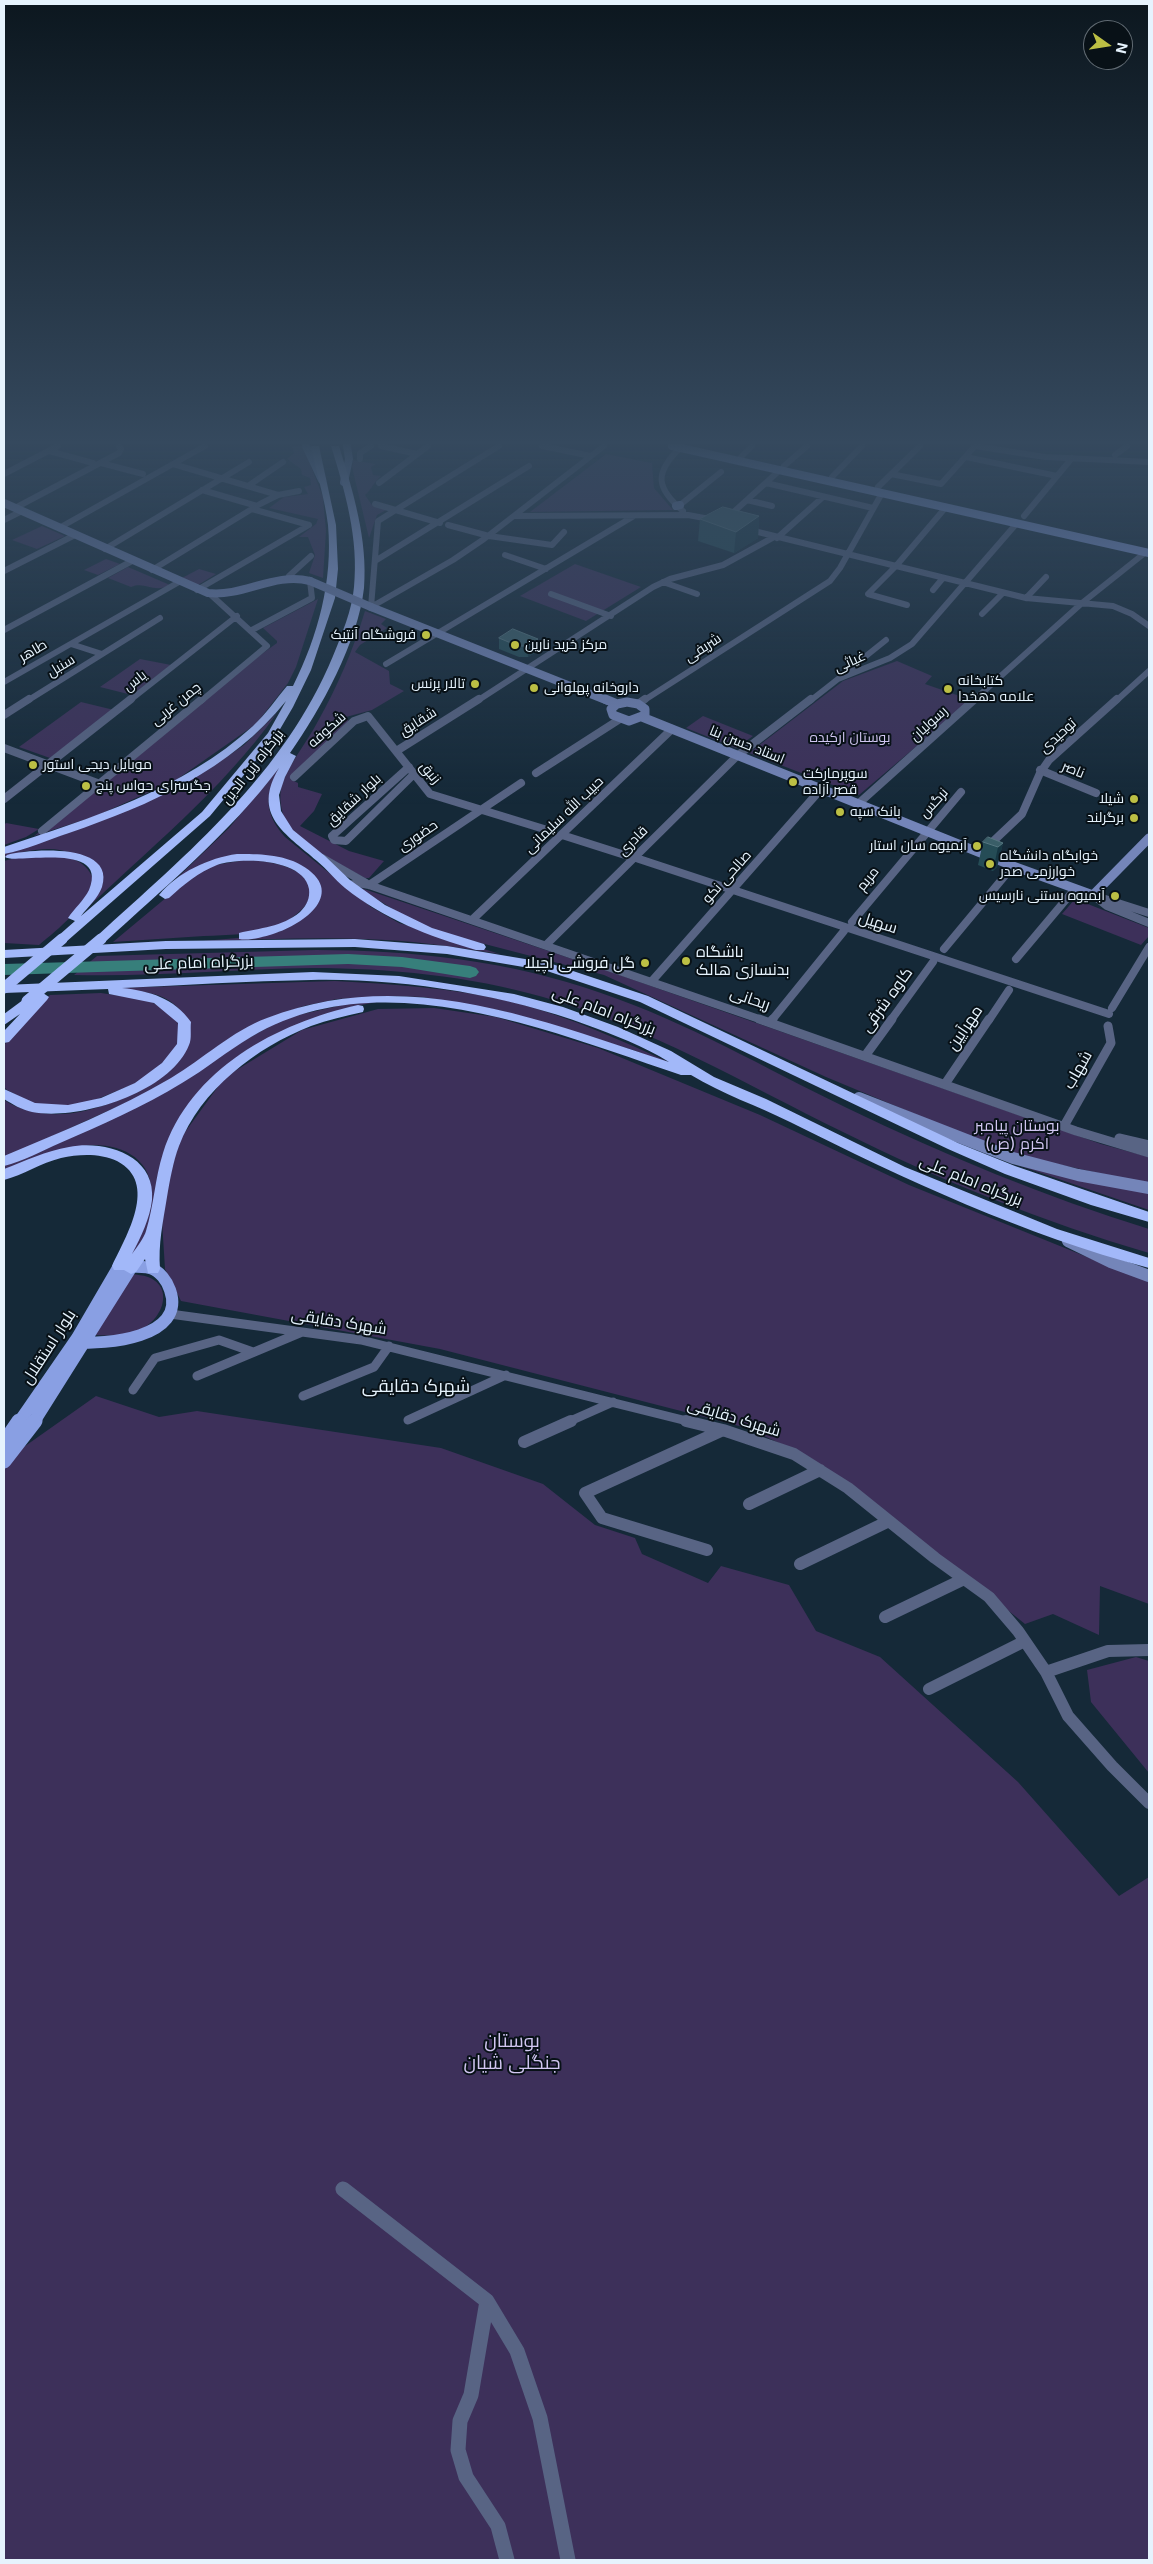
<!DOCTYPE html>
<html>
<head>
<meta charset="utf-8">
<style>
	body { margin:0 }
	#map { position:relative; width:1153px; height:2564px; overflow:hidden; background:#152938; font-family:Inter,sans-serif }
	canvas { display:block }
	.frame { position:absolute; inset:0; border:5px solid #e6f3fd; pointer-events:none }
	.north { position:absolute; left:1083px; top:20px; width:50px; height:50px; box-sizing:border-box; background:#081117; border:1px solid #616b73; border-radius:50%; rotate:103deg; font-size:14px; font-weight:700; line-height:20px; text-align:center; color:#e6f3fd }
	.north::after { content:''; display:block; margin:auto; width:18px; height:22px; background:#bcbf44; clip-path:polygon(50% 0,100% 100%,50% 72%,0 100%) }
</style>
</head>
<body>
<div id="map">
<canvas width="1153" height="2564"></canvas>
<div class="frame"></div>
<div class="north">N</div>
</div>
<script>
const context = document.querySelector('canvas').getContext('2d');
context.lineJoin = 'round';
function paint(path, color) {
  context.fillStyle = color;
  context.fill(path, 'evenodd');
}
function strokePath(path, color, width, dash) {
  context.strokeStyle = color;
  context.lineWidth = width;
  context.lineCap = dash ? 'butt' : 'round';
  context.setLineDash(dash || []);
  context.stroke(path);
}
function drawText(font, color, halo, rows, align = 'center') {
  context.font = font + ' Inter,Cairo,sans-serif';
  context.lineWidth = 4;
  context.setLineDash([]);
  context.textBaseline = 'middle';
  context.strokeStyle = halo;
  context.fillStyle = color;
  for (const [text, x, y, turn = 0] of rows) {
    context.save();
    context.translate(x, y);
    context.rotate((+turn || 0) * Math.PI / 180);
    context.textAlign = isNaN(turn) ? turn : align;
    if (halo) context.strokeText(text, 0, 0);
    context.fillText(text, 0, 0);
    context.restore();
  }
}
paint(new Path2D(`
	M 292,446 L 303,446 L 323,497 L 326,531 L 323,578 L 309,573 L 315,555 L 308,537 L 299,537 L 316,524 L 318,519 L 269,508 L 284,497 L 308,494 L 304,487 L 311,485 L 310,478 L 302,475 L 301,469 L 287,459 L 294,453 Z
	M 606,454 L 652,463 L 654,488 L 673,510 L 530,512 Z
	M 353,460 L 376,464 L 371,467 L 373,475 L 381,476 C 374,482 372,489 365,495 L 372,505 L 388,509 L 377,515 L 369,538 L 352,467 Z
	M 42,526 L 65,536 L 37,549 L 12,540 Z
	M 106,559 L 120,564 L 98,575 L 84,570 Z
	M 575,564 L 641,587 L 586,621 L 520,596 Z
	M 128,567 L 170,585 C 153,594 146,581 131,587 L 108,578 Z
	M 199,569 L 216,574 L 198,585 L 182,578 Z
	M 318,599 L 296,667 L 288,683 L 256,724 L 176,780 L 96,816 L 34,836 L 138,756 L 248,664 L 277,643 L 277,641 L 263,628 Z
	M 365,611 L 386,619 L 381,624 L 387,628 L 360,645 L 355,652 L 389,671 L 390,684 L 404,691 L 372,710 L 346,717 L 349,722 L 290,779 L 298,783 L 298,787 L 322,794 L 314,811 L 300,826 L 349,851 L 384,861 L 369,878 L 365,878 C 344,866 294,842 285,820 C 280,807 278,792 284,779 C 292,760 307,742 317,723 C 337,687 353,651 365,611 Z
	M 140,659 L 171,665 L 132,695 L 100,687 Z
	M 897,661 L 932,676 L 925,684 L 971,700 L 859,795 L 749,753 L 843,681 Z
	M 81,702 L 114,710 L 50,758 L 19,747 Z
	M 277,713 C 222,791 147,850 78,917 L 99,872 C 91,866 82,858 73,854 C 52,844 25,851 4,857 L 4,853 L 65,834 L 222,760 L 244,745 Z
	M 703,716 L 753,736 L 736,748 L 686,728 Z
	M 283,763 C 265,791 262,811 285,837 L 371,907 L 399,923 L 500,954 C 455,947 410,940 364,939 C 310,937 257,940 203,941 L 260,936 L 281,931 L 321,896 L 290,863 L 232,856 L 163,892 L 152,902 L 229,828 Z
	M 6,823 L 39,829 L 26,837 L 4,845 L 4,825 Z
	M 23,856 C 46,856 83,850 93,879 C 91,903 57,930 39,945 L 4,943 L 4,861 Z
	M 245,860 C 265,861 285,863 302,875 C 328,895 293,920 275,927 C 253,935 227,935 204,936 C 173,938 143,940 113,942 L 191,877 L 215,865 Z
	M 355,886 L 611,972 L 1101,1144 L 1149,1157 L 1149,1184 L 1011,1154 L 826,1077 L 604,975 L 450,935 L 416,923 Z
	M 1075,899 L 1149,928 L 1149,936 L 1141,945 L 1062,914 Z
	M 316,950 C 412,950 511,961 601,993 C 687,1022 766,1069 847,1108 C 945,1155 1045,1197 1149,1229 L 1149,1253 C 1044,1222 941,1181 843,1132 C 745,1084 649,1027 543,997 C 469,976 389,968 312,968 C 233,969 153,977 74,975 L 97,956 Z
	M 335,981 C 392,984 452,988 508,1001 C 570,1016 629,1044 688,1071 L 633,1050 L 503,1011 L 423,997 L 391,996 L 337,999 L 304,1006 L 272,1017 L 154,1090 L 4,1158 L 4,1100 C 21,1111 42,1115 62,1114 C 102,1113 198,1075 188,1025 C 185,1012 173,1001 160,996 C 146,991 129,990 115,988 Z
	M 101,993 L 149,1000 L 175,1017 L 179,1026 L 177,1049 L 146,1079 L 95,1100 L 73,1106 L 34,1104 L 7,1090 L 4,1087 L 4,1045 L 43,1001 L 50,995 Z
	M 377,1002 L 351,1007 L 267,1040 L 190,1107 L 136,1260 L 125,1258 L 151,1196 C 154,1156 116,1141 81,1146 C 55,1151 28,1161 4,1172 L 4,1165 L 69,1138 L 285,1018 L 347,1004 Z
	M 434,1008 L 496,1017 L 598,1048 L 760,1115 L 909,1185 L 1149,1282 L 1149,1604 L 1100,1586 L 1099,1635 L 1053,1614 L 1025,1624 L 874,1503 L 809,1457 L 747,1428 L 440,1349 L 181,1301 L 165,1269 L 161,1205 L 180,1139 L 225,1077 L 302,1030 L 378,1009 Z
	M 1009,1162 L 1149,1192 L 1149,1210 Z
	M 132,1274 C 137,1275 143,1275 148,1277 C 176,1288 161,1322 139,1330 C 125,1336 108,1336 93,1335 Z
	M 96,1396 L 159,1417 L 197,1411 L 441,1448 L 543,1484 L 595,1525 L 635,1538 L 642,1554 L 708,1583 L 721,1566 L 789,1585 L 816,1631 L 880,1657 L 1018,1782 L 1119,1896 L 1149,1877 L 1149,2560 L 4,2560 L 4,1461 Z
	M 1136,1657 L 1149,1661 L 1149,1773 L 1091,1702 L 1087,1670 Z`), '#3d305a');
paint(new Path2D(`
	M 348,954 L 402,957 L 470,966 L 476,968 L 479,972 L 476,976 L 470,978 L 402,967 L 348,964 L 4,975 L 4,964 Z`), '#377f7b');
strokePath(new Path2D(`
	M 381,446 L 417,454
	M 542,446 L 591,456
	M 975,446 L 1045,457 L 1149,462
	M 680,448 C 654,473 656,488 683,511
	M 49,451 L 93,463
	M 1115,455 L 1127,446
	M 741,457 L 752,446
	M 966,457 L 1057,476
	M 360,459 L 360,453 L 371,446
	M 101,463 L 143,474
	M 173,464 L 278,495
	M 784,466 L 807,446
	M 4,474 L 58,446
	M 891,474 L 941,484 L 975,446
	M 832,477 L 862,446
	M 379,483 L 428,446
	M 766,483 L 873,508
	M 248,486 L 283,462
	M 878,487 L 920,446
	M 202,490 L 257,506
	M 747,500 L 772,506
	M 375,504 L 440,523
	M 680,505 L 721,472
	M 15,508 L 119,453 L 121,449 L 119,446
	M 252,509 L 309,525
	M 514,516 L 688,515 L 715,520
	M 1024,516 L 1072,458
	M 727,518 L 780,470
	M 4,520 L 22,511
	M 448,525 L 489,536 L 552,545 L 564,532
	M 59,528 L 205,446
	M 746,529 L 1026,598 L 1113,606 L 1132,614 L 1149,626
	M 777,538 L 823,497
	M 105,549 L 249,462
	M 505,555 L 546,569
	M 375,561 L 529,466
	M 152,570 L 260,504 L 278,495 L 299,491
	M 4,571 L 75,535
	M 289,576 L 311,556
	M 663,582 L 697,594
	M 197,590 L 309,525
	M 933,590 L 943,578
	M 551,594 L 611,616
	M 1026,598 L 1046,577
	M 907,605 L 868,594 L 896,566 L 946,507
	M 371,607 L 453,560 L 484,539 L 604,446
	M 371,607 L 378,521 L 499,446
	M 982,614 L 1003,593
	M 4,630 L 132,561
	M 252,630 L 312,598 L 310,581
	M 71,644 L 102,654
	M 386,664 L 634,516
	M 846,672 L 886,640
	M 4,682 L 179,582
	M 27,701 L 160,618
	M 129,701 L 237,616
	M 201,701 L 267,646 L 210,594
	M 477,701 L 653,587 L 670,579 L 723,565 L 774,537
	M 643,701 L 830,581 L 840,568 L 882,493
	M 810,701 L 838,679 L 890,658 L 912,644 L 1017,523
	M 973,701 L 1082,603 L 1146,552
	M 1116,701 L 1149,671`), '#586484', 6);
strokePath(new Path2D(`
	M 638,704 L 645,699
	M 4,715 L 29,699
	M 4,748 L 100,784
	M 398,750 L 479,699
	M 409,767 L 332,836 L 334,840 L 346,841 L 414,774
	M 1040,770 L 1096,793
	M 536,773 L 620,719
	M 294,777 L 354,721 L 368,716 L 430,794 L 544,829
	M 4,799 L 131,699
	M 858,804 L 975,699
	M 42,831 L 202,699
	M 562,835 L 628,856
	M 985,849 L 1022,814 L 1040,773 L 1049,760 L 1117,699
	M 322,858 L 366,883
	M 639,859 L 1109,1014
	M 349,885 L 358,883 L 369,885 L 762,1020
	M 369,885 L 521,783
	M 1093,895 L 1107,906 L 1149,923
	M 1096,896 L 1149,913
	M 473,919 L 672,729
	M 852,922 L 961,792
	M 547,944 L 737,756 L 811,699
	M 944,949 L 1013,866
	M 1016,959 L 1074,890
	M 652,981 L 821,789
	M 1112,1008 L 1149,947
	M 772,1020 L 844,931
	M 891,1020 L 933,962
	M 989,1020 L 1009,990`), '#586484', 8);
strokePath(new Path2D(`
	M 759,1019 L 1076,1131 L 1149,1153
	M 770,1022 L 773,1019
	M 865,1056 L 892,1019
	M 945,1084 L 989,1019
	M 1064,1126 L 1111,1043 L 1108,1026
	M 1119,1138 L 1149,1145
	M 170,1314 L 361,1340 L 691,1422
	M 197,1376 L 302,1332
	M 133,1390 L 155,1358 L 219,1340 L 253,1352
	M 303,1396 L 374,1367 L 389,1346
	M 408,1420 L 506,1375
	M 568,1422 L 613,1402`), '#586484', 9);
strokePath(new Path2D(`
	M 686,1421 L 723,1430 L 794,1454 L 848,1488 L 935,1558 L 989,1597 L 1018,1631 L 1046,1672 L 1068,1716 L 1112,1766 L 1149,1803
	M 524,1442 L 571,1421
	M 749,1504 L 820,1470
	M 707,1550 L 602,1518 L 585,1493 L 723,1430
	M 800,1564 L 889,1521
	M 885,1617 L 964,1579
	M 1046,1672 L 1108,1651 L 1149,1650
	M 929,1689 L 1025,1641`), '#586484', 12);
strokePath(new Path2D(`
	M 343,2189 L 487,2301 L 517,2351 L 540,2418 L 568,2560
	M 487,2301 L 471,2395 L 460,2421 L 458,2450 L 466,2477 L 498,2526 L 507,2560`), '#586484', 15);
strokePath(new Path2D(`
	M 4,503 L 208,593 C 244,597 274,572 310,581
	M 676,506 L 680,505
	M 371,607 L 608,701`), '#7485b9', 8);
strokePath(new Path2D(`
	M 605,699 L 617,704
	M 627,702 L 638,704 L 645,709 L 645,715 L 629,721 L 613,715 L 611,709 L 617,704 Z
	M 642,717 L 1013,866 L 1093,895 L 1149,838`), '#7485b9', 9);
strokePath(new Path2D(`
	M 859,1098 L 1013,1158 L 1078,1175 L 1149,1188
	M 1068,1241 L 1111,1262 L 1149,1276`), '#7485b9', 12);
strokePath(new Path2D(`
	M 306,446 L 322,480
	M 672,446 L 1149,553
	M 344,482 L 349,459 L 347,446`), '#899fe3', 8);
strokePath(new Path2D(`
	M 19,1422 L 77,1338 L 119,1266 C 129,1267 140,1266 150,1268 C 160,1271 167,1281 170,1290 C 187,1338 105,1345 75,1342
	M 34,1422 L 131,1268`), '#899fe3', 12);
strokePath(new Path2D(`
	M 4,1443 L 19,1421
	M 4,1461 L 35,1421`), '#899fe3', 15);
paint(new Path2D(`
	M 311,446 L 319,446 L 336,525 L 338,569 L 335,598 L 311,670 L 293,707 L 276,736 L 210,816 L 66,942 L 58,942 L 58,936 L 75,921 L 68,918 C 74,909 84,900 89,890 C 110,840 13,865 5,857 L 7,855 C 29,849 116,842 102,887 C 98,898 88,907 81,916 L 202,812 L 268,733 L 286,701 C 231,770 150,805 69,833 C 47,840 26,850 4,854 L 4,847 C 91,818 183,790 253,726 C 266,714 276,699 287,686 L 293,686 C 318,636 333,581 328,525 C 325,499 316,472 311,446 Z
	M 331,446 L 339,446 C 353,491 368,540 364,588 C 358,642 321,709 290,753 L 296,756 L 285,777 L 279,795 L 281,811 L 293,830 L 325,856 L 350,880 L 385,905 L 432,928 L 484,944 L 486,947 L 484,950 L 476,950 C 428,936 384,919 345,888 C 335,880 327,869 317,861 C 285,833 251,815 279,768 C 230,833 165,887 105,942 L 97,942 L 97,936 C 189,852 284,774 333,656 C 342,634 352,610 354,587 C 359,539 345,491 331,446 Z
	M 237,854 C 258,854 282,854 301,865 C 348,892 305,924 273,934 C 263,937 249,941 239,939 L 239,933 C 260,928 282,927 300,912 C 307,905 310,898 309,889 C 304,858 239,857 217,865 C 199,872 183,885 169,898 L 165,899 L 159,895 C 178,872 209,858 237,854 Z
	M 355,939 L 447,946 L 549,963 L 648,996 L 958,1143 L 1015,1166 L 1149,1212 L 1149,1222 L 1091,1205 L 1005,1174 L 948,1149 L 640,1002 L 547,971 L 447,954 L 355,947 L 166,949 L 4,958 L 4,950 L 166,941 Z
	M 313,972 L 399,976 L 514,994 L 563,1007 L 618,1027 L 671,1051 L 714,1077 L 766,1099 L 905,1167 L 1057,1229 L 1149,1258 L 1149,1268 C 1024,1235 906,1180 790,1122 C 758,1106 722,1094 691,1075 L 681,1075 C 551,1032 382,959 251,1037 C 227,1051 206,1069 182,1083 C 143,1107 101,1125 60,1143 C 42,1151 23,1161 4,1166 L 4,1156 C 61,1132 118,1109 171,1078 C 203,1059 232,1031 267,1018 C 405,965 537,1019 669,1062 C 644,1046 614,1035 587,1025 C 503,994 400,978 311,980 C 248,981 185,985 122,988 C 150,991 174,998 191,1022 C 190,1029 192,1039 189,1045 C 170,1093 78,1121 32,1112 C 22,1110 12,1104 4,1099 L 4,1089 L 35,1103 L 68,1105 L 101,1098 L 135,1083 L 162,1063 L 177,1044 L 178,1023 L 154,1003 L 109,994 L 108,989 L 4,993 L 4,985 Z
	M 43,993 L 49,997 L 47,1000 L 9,1042 L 4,1043 L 4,1031 L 20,1014 L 4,1025 L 4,1014 L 27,997 L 33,1000 Z
	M 358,1005 L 363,1006 L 364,1009 L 363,1012 C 345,1016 328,1020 311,1026 C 257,1047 200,1090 179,1146 C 173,1162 170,1180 167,1197 C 163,1222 158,1244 160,1269 L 158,1273 L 148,1273 L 145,1259 L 136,1272 L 131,1274 L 124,1270 L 114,1270 L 112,1266 C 126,1236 159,1183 117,1161 C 100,1153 79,1154 61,1158 C 41,1163 23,1175 4,1180 L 4,1169 C 25,1161 46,1151 69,1147 C 105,1140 156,1155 152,1200 C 150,1218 141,1237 132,1254 C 137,1247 144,1238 146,1231 C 154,1205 155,1178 163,1153 C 190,1069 277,1023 358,1005 Z`), '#a2b8f9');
strokePath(new Path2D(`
	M 310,581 L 371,607`), '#7485b9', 8);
strokePath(new Path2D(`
	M 4,988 L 62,939
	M 27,1001 L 101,939`), '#a2b8f9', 11);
paint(new Path2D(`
	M 759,516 L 758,538 L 734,553 L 698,541 L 700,519 Z
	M 513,629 L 538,651 L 528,657 L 519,657 L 499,649 L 499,638 Z
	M 983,842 L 1003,843 L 997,867 L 993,871 L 978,865 Z`), '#254c56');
paint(new Path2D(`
	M 759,516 L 758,538 L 734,553 L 736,532 Z
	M 538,639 L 538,651 L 528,657 L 527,646 Z
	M 1003,843 L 997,867 L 993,871 L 998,847 Z`), '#163642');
const building = new Path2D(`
	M 723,507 L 759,516 L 736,532 L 700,519 Z
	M 513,629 L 538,639 L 527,646 L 518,646 L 499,638 Z
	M 988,837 L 1003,843 L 998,847 L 983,842 Z`);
paint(building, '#3a5e68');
strokePath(building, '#55757f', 1);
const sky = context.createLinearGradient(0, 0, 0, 805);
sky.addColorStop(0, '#0c171f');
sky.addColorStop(0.55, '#35495e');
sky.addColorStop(1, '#35495e00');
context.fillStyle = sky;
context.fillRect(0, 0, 1153, 805);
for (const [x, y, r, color] of [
	[426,635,5,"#bcbf44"],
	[515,645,5,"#bcbf44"],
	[475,684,5,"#bcbf44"],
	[534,688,5,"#bcbf44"],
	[948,689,5,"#bcbf44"],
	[33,765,5,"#bcbf44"],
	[793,782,5,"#bcbf44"],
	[86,786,5,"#bcbf44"],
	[1134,799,5,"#bcbf44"],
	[840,812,5,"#bcbf44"],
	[1134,818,5,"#bcbf44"],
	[977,846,5,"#bcbf44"],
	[990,864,5,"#bcbf44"],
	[1115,896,5,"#bcbf44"],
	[686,961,5,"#bcbf44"],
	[645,963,5,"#bcbf44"]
]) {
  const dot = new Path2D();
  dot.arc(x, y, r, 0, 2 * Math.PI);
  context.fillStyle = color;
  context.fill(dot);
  strokePath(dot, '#081117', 2);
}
drawText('14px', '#e6f3fd', '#081117', [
	["فروشگاه آنتیک",416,635,"right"],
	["مرکز خرید نارین",525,645],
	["کتابخانه",958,681],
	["علامه دهخدا",958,697],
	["تالار پرنس",465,684,"right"],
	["داروخانه پهلوانی",544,688],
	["موبایل دیجی استور",43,765],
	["سوپرمارکت",803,774],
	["قصر آزاده",803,790],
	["جگرسرای حواس پنج",96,786],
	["شیلا",1124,799,"right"],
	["بانک سپه",850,812],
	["برگرلند",1124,818,"right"],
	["آبمیوه سان استار",967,846,"right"],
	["خوابگاه دانشگاه",1000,856],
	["خوارزمی صدر",1000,872],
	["آبمیوه بستنی نارسیس",1105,896,"right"]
], 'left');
drawText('14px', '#e6f3fd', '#081117', [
	["شریفی",703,648,-33],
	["طاهر",33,651,-30],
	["غیاثی",850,662,-24],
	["سنبل",61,666,-31],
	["یاس",135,681,-38],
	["چمن غربی",176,704,-39],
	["شقایق",418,722,-32],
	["رسولیان",929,724,-42],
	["شکوفه",327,730,-42],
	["توحیدی",1058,736,-42],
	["استاد حسن بنا",747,745,22],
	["بزرگراه زین الدین",253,767,-52],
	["ناصر",1073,770,22],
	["زنبق",430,773,50],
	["بلوار شقایق",354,800,-43],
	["نرگس",934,803,-48],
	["حبیب الله سلیمانی",564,815,-44],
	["حضوری",418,836,-34],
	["قادری",633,841,-45],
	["صالحی نکو",727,877,-48],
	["مریم",868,879,-51]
]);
drawText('14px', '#d1c6f1', '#081117', [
	["بوستان ارکیده",850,738]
]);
drawText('16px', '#e6f3fd', '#081117', [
	["سهیل",878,923,18],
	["بزرگراه امام علی",199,963,-2],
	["ریحانی",750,999,19],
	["کاوه شرقی",887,1000,-54],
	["بزرگراه امام علی",604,1011,21],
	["مهرآیین",965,1028,-56],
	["شهاب",1078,1070,-60],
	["بزرگراه امام علی",971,1181,22],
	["شهرک دقایقی",339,1322,9],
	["بلوار استقلال",49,1347,-57],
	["شهرک دقایقی",734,1418,17]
]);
drawText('16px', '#e6f3fd', '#081117', [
	["باشگاه",696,952],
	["بدنسازی هالک",696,970],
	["گل فروشی آچیلا",635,963,"right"]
], 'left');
drawText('16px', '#d1c6f1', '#081117', [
	["بوستان پیامبر",1017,1126],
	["اکرم (ص)",1017,1144]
]);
drawText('18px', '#e6f3fd', '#081117', [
	["شهرک دقایقی",416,1387]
]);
drawText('19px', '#d1c6f1', '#081117', [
	["بوستان",512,2041],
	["جنگلی شیان",512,2063]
]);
</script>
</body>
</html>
